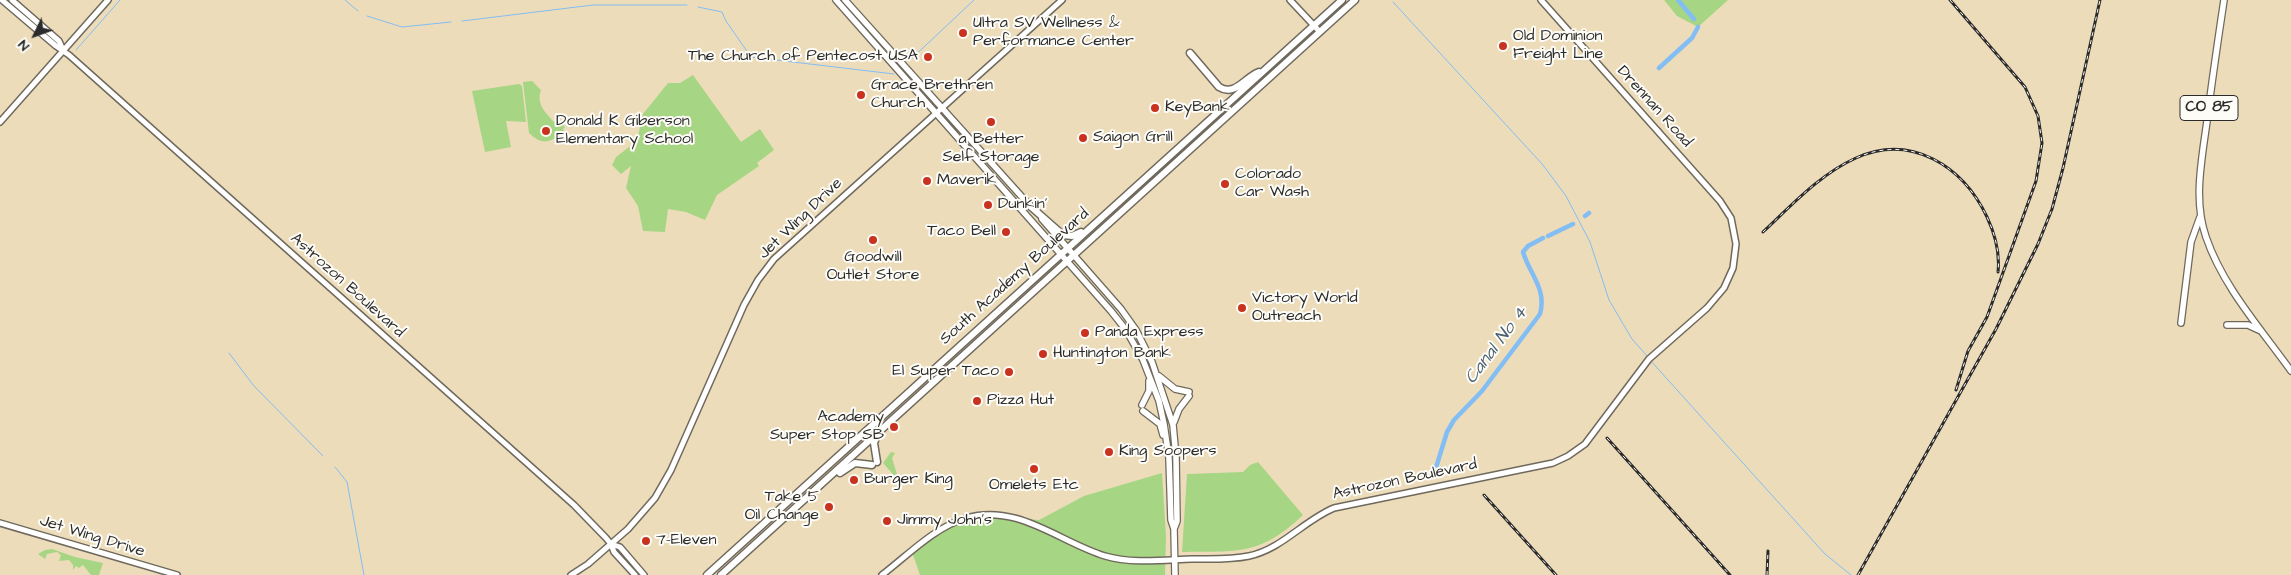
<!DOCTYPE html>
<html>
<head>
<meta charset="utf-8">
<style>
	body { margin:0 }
	#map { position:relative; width:2291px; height:575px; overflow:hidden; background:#eddcba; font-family:"Architects Daughter",sans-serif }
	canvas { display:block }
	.north { position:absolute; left:10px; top:10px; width:50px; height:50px; -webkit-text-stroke:4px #fdfcf7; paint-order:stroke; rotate:228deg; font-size:14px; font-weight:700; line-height:20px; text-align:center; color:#2b2b2b }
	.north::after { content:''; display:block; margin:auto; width:18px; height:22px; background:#2b2b2b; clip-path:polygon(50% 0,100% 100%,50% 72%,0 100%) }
</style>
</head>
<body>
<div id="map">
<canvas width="2291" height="575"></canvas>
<div class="north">N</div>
</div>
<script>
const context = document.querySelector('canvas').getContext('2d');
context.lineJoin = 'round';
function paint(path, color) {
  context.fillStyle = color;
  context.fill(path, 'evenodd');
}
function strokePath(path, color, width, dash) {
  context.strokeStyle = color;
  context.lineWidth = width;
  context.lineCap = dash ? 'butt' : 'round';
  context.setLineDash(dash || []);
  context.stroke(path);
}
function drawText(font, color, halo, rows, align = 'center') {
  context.font = font + ' "Architects Daughter",sans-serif';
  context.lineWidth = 4;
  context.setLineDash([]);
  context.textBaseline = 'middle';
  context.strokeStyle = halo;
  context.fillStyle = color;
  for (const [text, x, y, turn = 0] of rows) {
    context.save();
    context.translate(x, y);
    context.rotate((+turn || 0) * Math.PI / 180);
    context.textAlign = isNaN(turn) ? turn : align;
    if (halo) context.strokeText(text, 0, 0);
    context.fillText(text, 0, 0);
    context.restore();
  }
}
paint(new Path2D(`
	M 1664,0 L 1728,0 L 1698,27 L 1677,16 Z
	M 693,75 L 741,142 L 760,129 L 774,150 L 757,163 L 759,166 L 717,195 L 705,220 L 686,212 L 668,209 L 665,232 L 643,231 L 638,206 L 626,188 L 631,166 L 621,174 L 612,165 L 616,157 L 629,147 L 634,153 L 643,114 L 668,83 L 680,83 Z
	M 532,81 L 541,90 C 536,104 545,112 554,122 L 558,119 L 565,127 L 563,129 L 565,133 C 549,141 544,147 529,133 L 523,82 Z
	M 519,84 L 522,86 L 526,122 L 506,121 L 511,147 L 485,152 L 472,91 Z
	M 891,452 L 895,453 L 892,458 L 899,481 L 883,463 Z
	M 1258,462 L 1303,515 C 1260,556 1238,551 1182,552 L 1187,474 L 1243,472 L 1250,465 Z
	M 1162,473 L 1166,537 L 1165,575 L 920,575 L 912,552 L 956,521 L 979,515 L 1039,520 L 1084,496 Z
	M 52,549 L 75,557 L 103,563 L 99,575 L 91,575 L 83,565 L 79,568 L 76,566 L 73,570 L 73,565 L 69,560 L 59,561 L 61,555 L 57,552 L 47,554 L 45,559 L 38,554 L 45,550 Z`), '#a6d684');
strokePath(new Path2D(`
	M 345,0 L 358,11
	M 1393,2 L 1543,165 L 1566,196 L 1590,242 L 1609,300 L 1632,339 L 1648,357
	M 698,7 L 722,12 L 726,21 L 751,57 L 894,74
	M 367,16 L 402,27 L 451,22
	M 462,21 L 593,5 L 687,5
	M 76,50 L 120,0
	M 909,61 L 974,0
	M 229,353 L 254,386 L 323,456
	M 1650,360 L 1825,554 L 1851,575
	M 335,467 L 347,482 L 364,575`), '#82bdf4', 1);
strokePath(new Path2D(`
	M 1678,0 L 1694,19
	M 1659,68 L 1692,38 L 1698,27
	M 1585,216 L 1589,213
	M 1548,236 L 1573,224
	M 1434,474 L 1447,432 L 1454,420 L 1482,391 L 1540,314 C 1547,289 1530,275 1523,252 L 1528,246 L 1543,238`), '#82bdf4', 4.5);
const secondary = new Path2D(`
	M 2,0 L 56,46 L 69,55 L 574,505 L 606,538 L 611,544 L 614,552 L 635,575
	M 12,0 L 59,41 L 63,50
	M 1290,0 L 1320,32
	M 0,122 L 108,0
	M 0,523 L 177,575
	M 611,544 L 620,547 L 644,575
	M 571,575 L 588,564 L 628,529 L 655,498 L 671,470 L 744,305 L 758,280 L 774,259 L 1062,0
	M 882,575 C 908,555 935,527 966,518 C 1018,503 1059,542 1105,556 C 1132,564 1164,560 1192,559 C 1211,559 1230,560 1249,556 C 1282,549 1303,521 1334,508 L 1553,463 L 1568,456 L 1585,444 L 1649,359 L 1707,308 L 1724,288 L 1733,268 L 1736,244 L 1731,218 L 1720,201 L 1541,0`);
const primary = new Path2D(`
	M 836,0 L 1111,311 L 1126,330 L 1143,360 L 1159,401 L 1164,424 L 1169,458 L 1171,520 L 1174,529 L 1175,575
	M 845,0 L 1031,207
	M 2224,0 C 2218,40 2212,80 2207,121 C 2202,159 2193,200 2206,237 C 2223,287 2261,329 2291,371
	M 1042,219 L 1121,309 L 1136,330 L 1152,362 L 1173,425 L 1176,457 L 1177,521 L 1174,529
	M 2181,323 L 2191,242 L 2200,217
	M 2227,325 L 2248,325 L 2261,331
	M 1159,376 L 1175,389 L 1189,392
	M 1142,405 L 1149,391 L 1149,381
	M 1143,411 L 1160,424 L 1163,435
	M 1174,422 L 1179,409 L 1189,396`);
const trunk = new Path2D(`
	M 1190,53 L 1219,87 C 1235,97 1245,77 1259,72
	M 1029,205 L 1063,235 L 1072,236 L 1081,232
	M 877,462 L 874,443 L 877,435
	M 840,473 L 855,463 L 872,465
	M 707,575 L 1342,0
	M 721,575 L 1355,0`);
strokePath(secondary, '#6f695d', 8);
strokePath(primary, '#6f695d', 8);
strokePath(trunk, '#6f695d', 9);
strokePath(secondary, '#fff', 5);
strokePath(primary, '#fff', 5.5);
strokePath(trunk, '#fff', 6);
const rail = new Path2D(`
	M 1950,0 L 2025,87 L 2038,116 L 2042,143 L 2036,181 L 1987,317 L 1968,351 L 1956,390
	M 1763,232 C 1791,206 1820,174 1856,158 C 1911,133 1963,166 1987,217 C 1995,234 2000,253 1998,272
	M 1607,438 L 1730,575
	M 1484,495 L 1556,575
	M 1767,575 L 1768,551
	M 1858,575 L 1996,329 L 2038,244 L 2052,209 L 2063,168 L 2100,0`);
strokePath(rail, '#2b2b2b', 3);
strokePath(rail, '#fdfcf7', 1, [4]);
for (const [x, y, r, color] of [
	[963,33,5,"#c8321e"],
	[1503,46,5,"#c8321e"],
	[928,57,5,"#c8321e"],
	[861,95,5,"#c8321e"],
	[1155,108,5,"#c8321e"],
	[991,122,5,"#c8321e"],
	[546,131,5,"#c8321e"],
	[1083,138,5,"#c8321e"],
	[927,181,5,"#c8321e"],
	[1225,184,5,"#c8321e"],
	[988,205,5,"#c8321e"],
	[1006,232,5,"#c8321e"],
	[873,240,5,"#c8321e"],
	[1242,308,5,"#c8321e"],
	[1085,333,5,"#c8321e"],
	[1043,354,5,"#c8321e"],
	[1009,372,5,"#c8321e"],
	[977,401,5,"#c8321e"],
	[894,427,5,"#c8321e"],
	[1109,452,5,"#c8321e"],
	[1034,469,5,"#c8321e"],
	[854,480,5,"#c8321e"],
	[829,507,5,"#c8321e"],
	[887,521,5,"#c8321e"],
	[646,541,5,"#c8321e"]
]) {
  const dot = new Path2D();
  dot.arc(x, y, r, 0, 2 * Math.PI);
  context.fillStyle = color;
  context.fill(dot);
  strokePath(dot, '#fdfcf7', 2);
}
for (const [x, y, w] of [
	[2209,108,58]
]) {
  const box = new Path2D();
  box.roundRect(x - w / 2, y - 12.5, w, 25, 4);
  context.fillStyle = '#fdfcf7';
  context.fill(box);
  strokePath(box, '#2b2b2b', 1);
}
drawText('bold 15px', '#2b2b2b', null, [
	["CO 85",2209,108]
]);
drawText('16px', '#2b2b2b', '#fdfcf7', [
	["Ultra SV Wellness &",973,24],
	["Performance Center",973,42],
	["Old Dominion",1513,37],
	["Freight Line",1513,55],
	["The Church of Pentecost USA",918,57,"right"],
	["Grace Brethren",871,86],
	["Church",871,104],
	["KeyBank",1165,108],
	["Donald K Giberson",556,122],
	["Elementary School",556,140],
	["Saigon Grill",1093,138],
	["a Better",991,140,"center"],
	["Self Storage",991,158,"center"],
	["Colorado",1235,175],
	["Car Wash",1235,193],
	["Maverik",937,181],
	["Dunkin'",998,205],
	["Taco Bell",996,232,"right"],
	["Goodwill",873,258,"center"],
	["Outlet Store",873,276,"center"],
	["Victory World",1252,299],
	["Outreach",1252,317],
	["Panda Express",1095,333],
	["Huntington Bank",1053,354],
	["El Super Taco",999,372,"right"],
	["Pizza Hut",987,401],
	["Academy",884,418,"right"],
	["Super Stop SB",884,436,"right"],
	["King Soopers",1119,452],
	["Burger King",864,480],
	["Omelets Etc",1034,486,"center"],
	["Take 5",819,498,"right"],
	["Oil Change",819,516,"right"],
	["Jimmy John's",897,521],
	["7-Eleven",656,541]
], 'left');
drawText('16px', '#2b2b2b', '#fdfcf7', [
	["Drennan Road",1654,107,48],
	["Jet Wing Drive",801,219,-44],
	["South Academy Boulevard",1015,277,-42],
	["Astrozon Boulevard",347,286,42],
	["Astrozon Boulevard",1405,480,-12],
	["Jet Wing Drive",92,537,17]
]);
drawText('italic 18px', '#495e71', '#fdfcf7', [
	["Canal No 4",1497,346,-53]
]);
</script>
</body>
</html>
